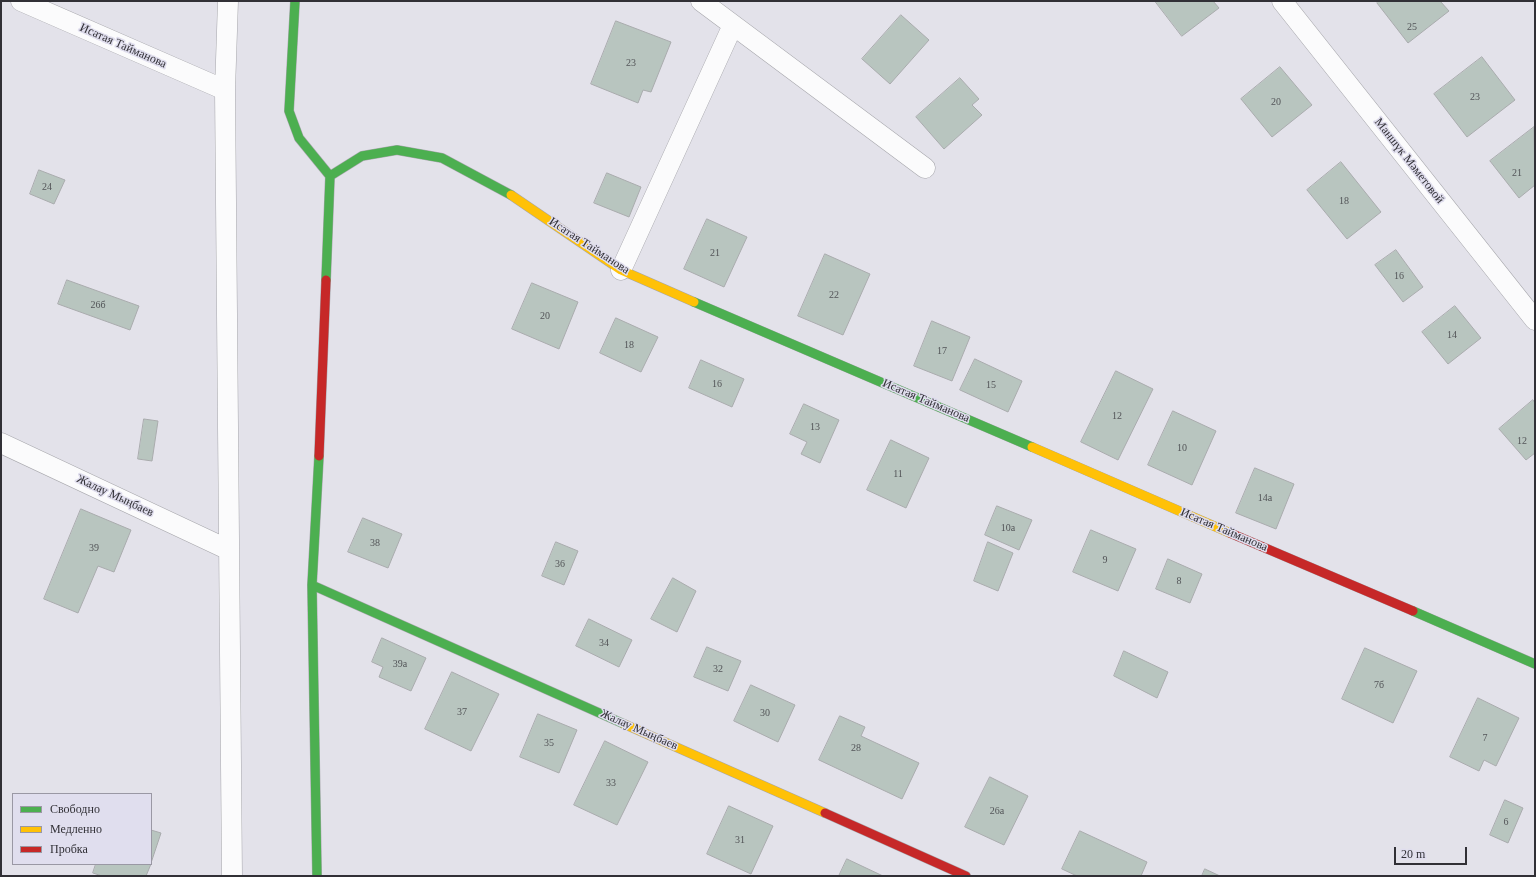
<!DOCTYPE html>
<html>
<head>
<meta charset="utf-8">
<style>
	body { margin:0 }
	#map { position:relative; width:1536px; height:877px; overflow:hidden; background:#e3e2ea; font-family:"Times New Roman",serif }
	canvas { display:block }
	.frame { position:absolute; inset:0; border:2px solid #313036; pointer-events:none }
	.legend { position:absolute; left:12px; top:793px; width:140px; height:72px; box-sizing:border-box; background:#e0deee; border:1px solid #9a98a4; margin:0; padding:5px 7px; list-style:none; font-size:12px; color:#313036 }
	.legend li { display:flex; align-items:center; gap:8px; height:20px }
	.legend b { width:20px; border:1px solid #9a98a4 }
	.scale { position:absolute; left:1394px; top:847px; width:73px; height:18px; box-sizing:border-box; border:2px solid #313036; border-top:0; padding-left:5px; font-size:12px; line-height:14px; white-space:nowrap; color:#313036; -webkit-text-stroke:3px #e0deee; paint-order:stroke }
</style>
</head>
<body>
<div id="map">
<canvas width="1536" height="877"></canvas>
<div class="frame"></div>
<ul class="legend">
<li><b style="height:5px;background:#4caf50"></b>Свободно</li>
<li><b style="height:5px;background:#ffc107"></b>Медленно</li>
<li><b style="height:5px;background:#c62828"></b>Пробка</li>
</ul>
<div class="scale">20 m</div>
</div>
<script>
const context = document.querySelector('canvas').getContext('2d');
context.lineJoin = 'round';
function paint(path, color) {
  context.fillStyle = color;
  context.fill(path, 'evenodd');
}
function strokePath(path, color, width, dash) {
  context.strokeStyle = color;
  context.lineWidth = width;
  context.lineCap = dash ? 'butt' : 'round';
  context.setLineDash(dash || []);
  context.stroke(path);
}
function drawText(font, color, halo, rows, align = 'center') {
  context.font = font + ' "Times New Roman",serif';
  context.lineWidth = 3;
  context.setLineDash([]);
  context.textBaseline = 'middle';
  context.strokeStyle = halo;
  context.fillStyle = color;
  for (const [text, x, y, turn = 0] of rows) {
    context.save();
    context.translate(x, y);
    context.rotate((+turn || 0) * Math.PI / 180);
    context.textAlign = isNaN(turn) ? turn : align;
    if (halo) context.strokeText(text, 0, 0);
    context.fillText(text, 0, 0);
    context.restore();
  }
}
const building = new Path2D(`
	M 1155,1 L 1213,1 L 1219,8 L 1182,36 Z
	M 1379,1 L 1440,1 L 1449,11 L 1408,43 L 1377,3 Z
	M 901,15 L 929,40 L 890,84 L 862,59 Z
	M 616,21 L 671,42 L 651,92 L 643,90 L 638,103 L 591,84 Z
	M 1482,57 L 1515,100 L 1467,137 L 1434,94 Z
	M 1280,67 L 1312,105 L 1272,137 L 1241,99 Z
	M 960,78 L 979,99 L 972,105 L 982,115 L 944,149 L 916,117 Z
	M 1534,127 L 1535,185 L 1519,198 L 1490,161 Z
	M 1341,162 L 1381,212 L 1347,239 L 1307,190 Z
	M 39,170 L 65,180 L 54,204 L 30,194 Z
	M 607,173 L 641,187 L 629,217 L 594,203 Z
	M 707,219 L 747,237 L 724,287 L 684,269 Z
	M 1396,250 L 1423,287 L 1403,302 L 1375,265 Z
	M 825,254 L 870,274 L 843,335 L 798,316 Z
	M 67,280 L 139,306 L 130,330 L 58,304 Z
	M 532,283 L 578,302 L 559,349 L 512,329 Z
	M 1455,306 L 1481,338 L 1448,364 L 1422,332 Z
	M 616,318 L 658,337 L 641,372 L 600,353 Z
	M 932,321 L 970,337 L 952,381 L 914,366 Z
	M 975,359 L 1022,381 L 1008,412 L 960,390 Z
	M 701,360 L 744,379 L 732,407 L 689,388 Z
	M 1116,371 L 1153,389 L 1118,460 L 1081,442 Z
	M 1533,400 L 1535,403 L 1535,453 L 1526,460 L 1499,429 Z
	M 804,404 L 839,420 L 820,463 L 801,454 L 807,442 L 790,434 Z
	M 1173,411 L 1216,431 L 1192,485 L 1148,465 Z
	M 144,419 L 158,421 L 152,461 L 138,459 Z
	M 891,440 L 929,458 L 906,508 L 867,490 Z
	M 1255,468 L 1294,484 L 1276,529 L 1236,513 Z
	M 997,506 L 1032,520 L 1019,550 L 985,535 Z
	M 81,509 L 131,530 L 114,572 L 98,566 L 78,613 L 44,599 Z
	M 363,518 L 402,534 L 388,568 L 348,552 Z
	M 1091,530 L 1136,549 L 1118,591 L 1073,572 Z
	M 556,542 L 578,551 L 564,585 L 542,576 Z
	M 988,542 L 1013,553 L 998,591 L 974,581 Z
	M 1168,559 L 1202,574 L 1190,603 L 1156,589 Z
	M 673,578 L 696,591 L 677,632 L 651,619 Z
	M 589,619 L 632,640 L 619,667 L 576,646 Z
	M 382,638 L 426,658 L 411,691 L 379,677 L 383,667 L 372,662 Z
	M 707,647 L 741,661 L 728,691 L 694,677 Z
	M 1365,648 L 1417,671 L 1393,723 L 1342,699 Z
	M 1124,651 L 1168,672 L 1157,698 L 1114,676 Z
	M 452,672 L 499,694 L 471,751 L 425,729 Z
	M 751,685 L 795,705 L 778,742 L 734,721 Z
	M 1478,698 L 1519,718 L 1496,766 L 1484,760 L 1479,771 L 1450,757 Z
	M 538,714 L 577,730 L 559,773 L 520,757 Z
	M 840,716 L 865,727 L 861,736 L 919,763 L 902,799 L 819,760 Z
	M 605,741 L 648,762 L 617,825 L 574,805 Z
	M 990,777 L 1028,796 L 1004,845 L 965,827 Z
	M 1505,800 L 1523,808 L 1508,843 L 1490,835 Z
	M 729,806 L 773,826 L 751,874 L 707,854 Z
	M 151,830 L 161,833 L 151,863 Z
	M 1080,831 L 1147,862 L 1141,876 L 1077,876 L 1062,869 Z
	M 847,859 L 883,876 L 839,876 Z
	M 96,864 L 151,864 L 146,876 L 102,876 L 93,873 Z
	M 1205,869 L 1220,876 L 1202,876 Z`);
paint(building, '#b8c5bf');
strokePath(building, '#a9abad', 1);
const street = new Path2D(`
	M 21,1 L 225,90
	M 228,1 L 225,90 L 232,876
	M 701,1 L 925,168
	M 1282,1 L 1535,320
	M 621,270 L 733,25
	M 1,443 L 229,550`);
const fast = new Path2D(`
	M 295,1 L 289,111 L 299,138 L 330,176 L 326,280
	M 330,176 L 362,156 L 397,150 L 442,158 L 511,195
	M 694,302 L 1032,447
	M 312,585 L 624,724
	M 1413,611 L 1535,664
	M 317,876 L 312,585 L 319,456`);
const slow = new Path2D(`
	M 511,195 L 621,270 L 694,302
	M 1032,447 L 1230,533
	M 624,724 L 825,813`);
const jam = new Path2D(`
	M 319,456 L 326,280
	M 1230,533 L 1413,611
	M 825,813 L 966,876`);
strokePath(street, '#a6a6ab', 21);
strokePath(fast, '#a6a6ab', 10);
strokePath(slow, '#a6a6ab', 10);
strokePath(jam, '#a6a6ab', 10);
strokePath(street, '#fbfbfc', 20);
strokePath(fast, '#4caf50', 9);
strokePath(slow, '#ffc107', 9);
strokePath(jam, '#c62828', 9);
drawText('10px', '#535558', null, [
	["25",1412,27],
	["23",631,63],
	["23",1475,97],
	["20",1276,102],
	["21",1517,173],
	["24",47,187],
	["18",1344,201],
	["21",715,253],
	["16",1399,276],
	["22",834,295],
	["26б",98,305],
	["20",545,316],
	["14",1452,335],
	["18",629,345],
	["17",942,351],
	["16",717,384],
	["15",991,385],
	["12",1117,416],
	["13",815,427],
	["12",1522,441],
	["10",1182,448],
	["11",898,474],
	["14а",1265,498],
	["10а",1008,528],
	["38",375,543],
	["39",94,548],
	["9",1105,560],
	["36",560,564],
	["8",1179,581],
	["34",604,643],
	["39а",400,664],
	["32",718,669],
	["7б",1379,685],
	["37",462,712],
	["30",765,713],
	["7",1485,738],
	["35",549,743],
	["28",856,748],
	["33",611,783],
	["26а",997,811],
	["6",1506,822],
	["31",740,840]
]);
drawText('12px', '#313036', '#e0deee', [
	["Исатая Тайманова",123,46,24],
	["Маншүк Мәметовой",1409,161,52],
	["Исатая Тайманова",589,246,33],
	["Исатая Тайманова",926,401,23],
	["Жалау Мыңбаев",115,496,25],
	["Исатая Тайманова",1224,530,23],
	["Жалау Мыңбаев",639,730,24]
]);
</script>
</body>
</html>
